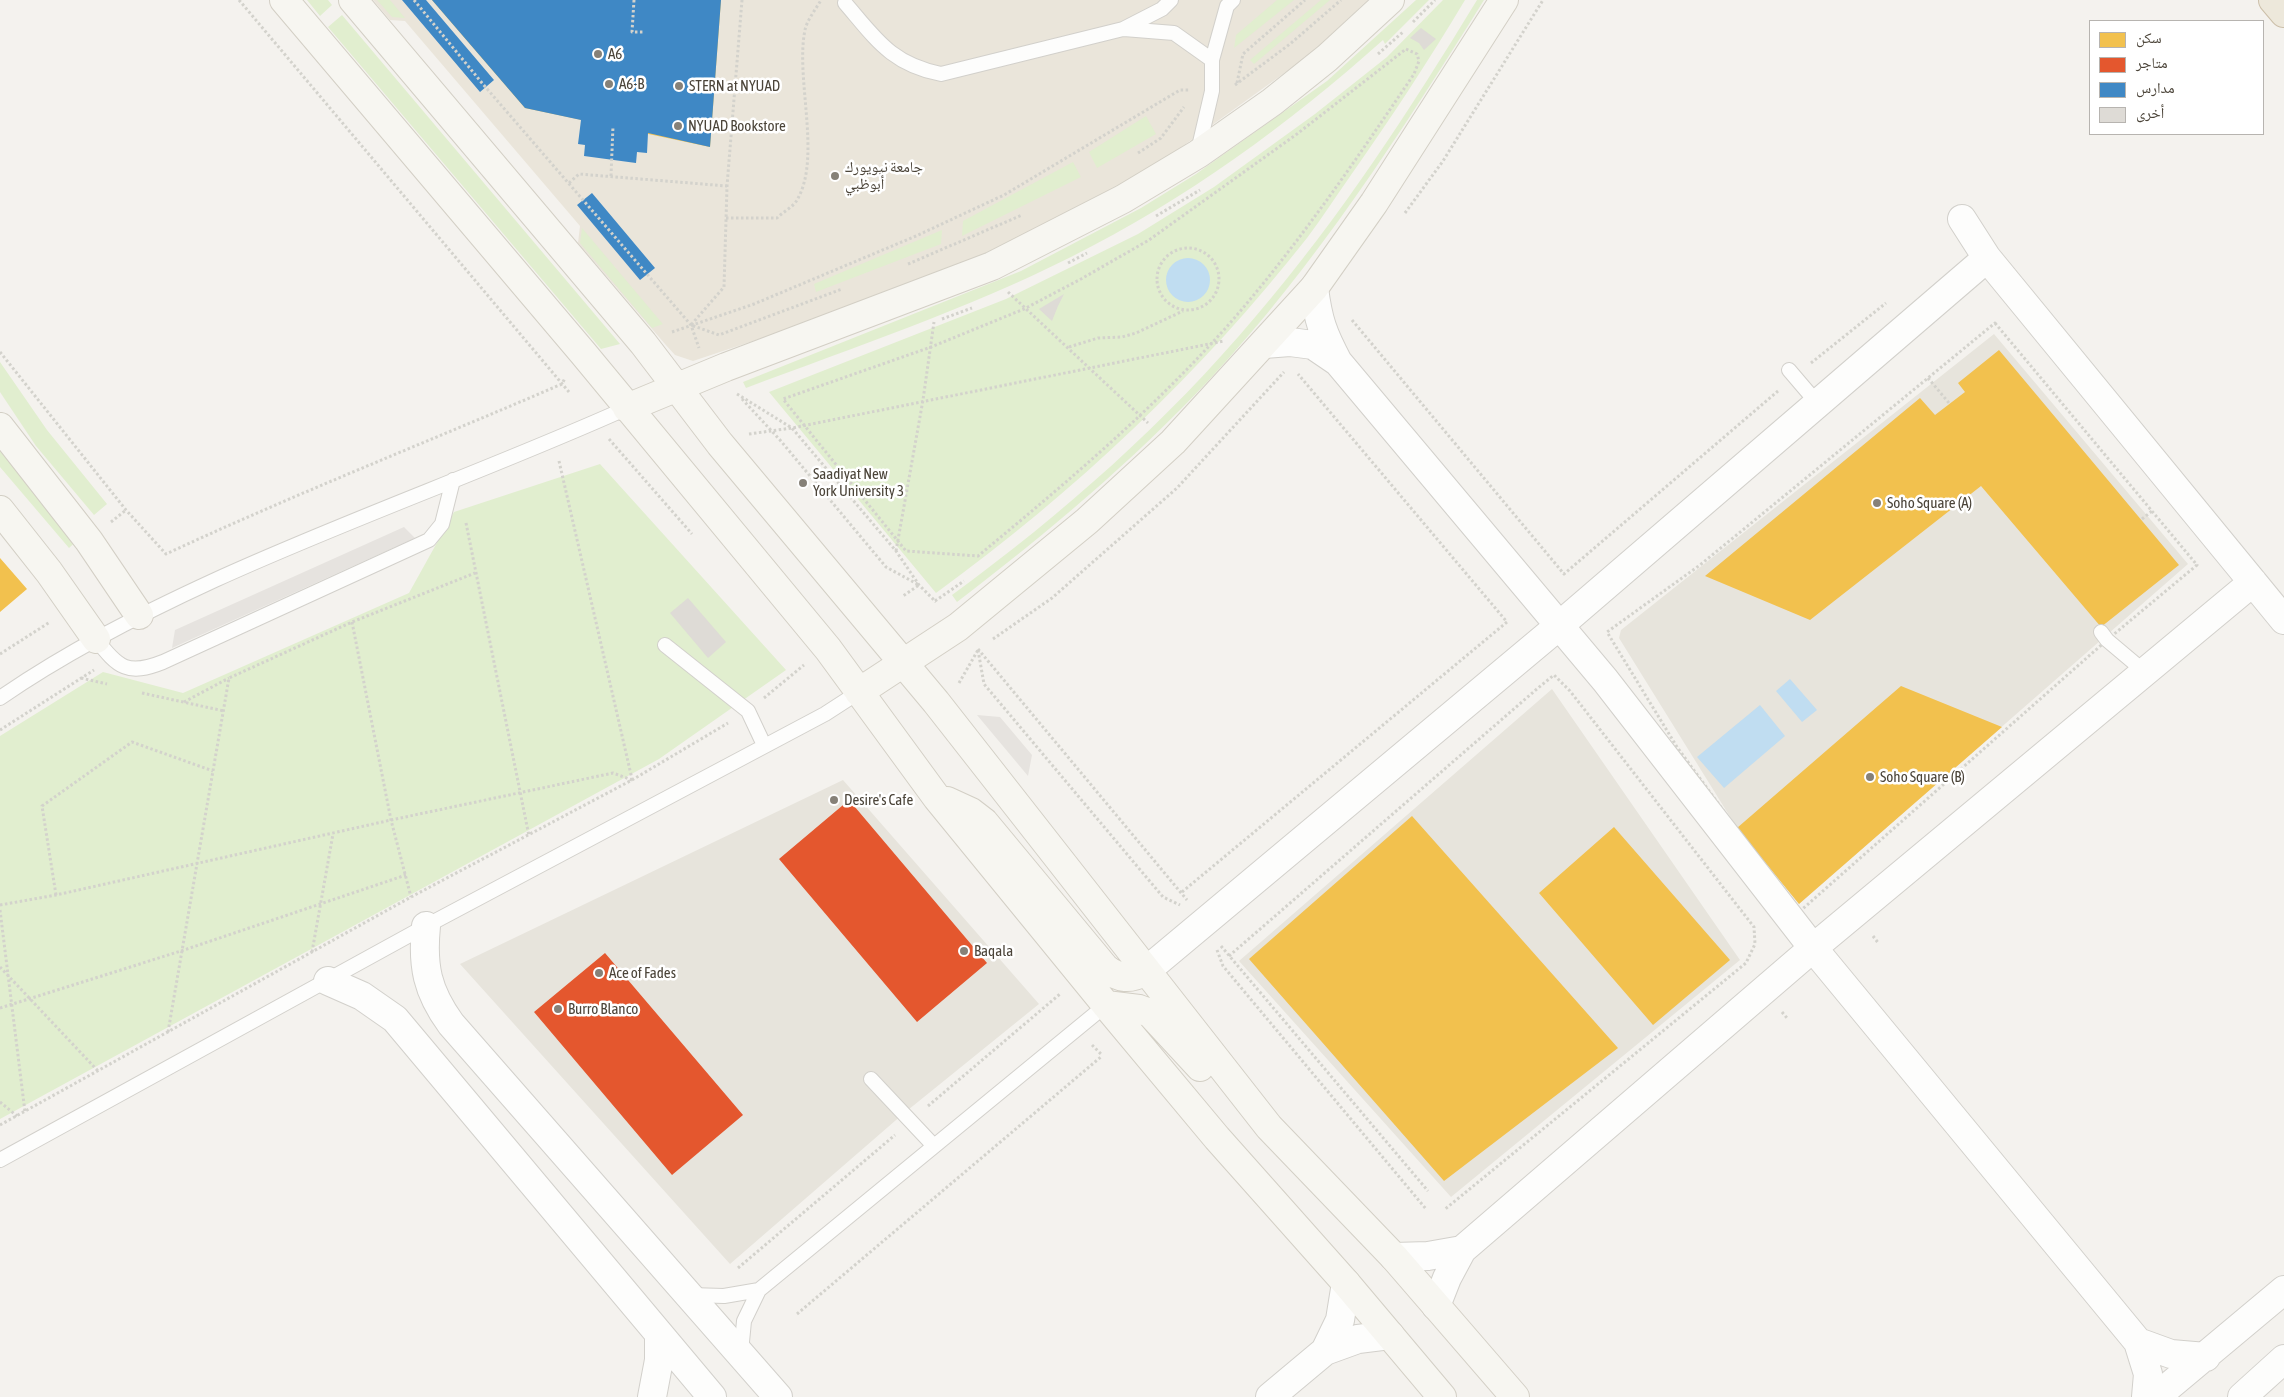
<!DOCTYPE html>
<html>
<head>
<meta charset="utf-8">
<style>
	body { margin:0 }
	#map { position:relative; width:2284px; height:1397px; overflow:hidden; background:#f4f2ee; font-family:"Asap Condensed","Noto Naskh Arabic",sans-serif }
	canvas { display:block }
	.legend { position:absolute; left:2089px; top:20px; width:175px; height:115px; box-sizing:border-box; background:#fff; border:1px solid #b7b4b0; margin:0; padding:6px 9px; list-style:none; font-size:15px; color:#4b4439 }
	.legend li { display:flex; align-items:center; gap:10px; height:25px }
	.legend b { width:25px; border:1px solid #b7b4b0 }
</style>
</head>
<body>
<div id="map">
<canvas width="2284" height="1397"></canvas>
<ul class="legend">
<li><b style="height:14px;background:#f2c14e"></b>سكن</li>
<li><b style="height:14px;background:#e4572e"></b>متاجر</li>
<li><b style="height:14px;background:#3f88c5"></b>مدارس</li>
<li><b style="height:14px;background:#dedbd6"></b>أخرى</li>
</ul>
</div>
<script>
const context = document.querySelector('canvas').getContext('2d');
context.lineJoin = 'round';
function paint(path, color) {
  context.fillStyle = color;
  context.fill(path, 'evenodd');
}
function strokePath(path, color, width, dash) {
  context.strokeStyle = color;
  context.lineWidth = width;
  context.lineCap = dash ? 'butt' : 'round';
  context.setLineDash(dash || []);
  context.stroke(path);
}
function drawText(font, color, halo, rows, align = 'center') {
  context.font = font + ' "Asap Condensed","Noto Naskh Arabic",sans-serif';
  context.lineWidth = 5;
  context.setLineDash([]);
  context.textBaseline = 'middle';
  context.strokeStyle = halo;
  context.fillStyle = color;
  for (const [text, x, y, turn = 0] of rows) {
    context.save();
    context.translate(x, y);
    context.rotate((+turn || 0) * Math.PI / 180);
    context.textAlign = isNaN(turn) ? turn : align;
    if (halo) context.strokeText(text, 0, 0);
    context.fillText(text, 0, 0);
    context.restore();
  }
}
paint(new Path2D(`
	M 1994,334 L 2188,564 L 1799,904 L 1737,828 L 1619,638 L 1621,630 Z
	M 1552,689 L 1740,960 L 1451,1197 L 1239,961 Z
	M 843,780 L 1039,1004 L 903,1114 L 730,1264 L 460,964 Z`), '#e7e4dc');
paint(new Path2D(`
	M 373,0 L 1368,0 L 1308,56 L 1176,151 L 1084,206 L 1011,243 L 922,278 L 759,339 L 693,361 L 675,355 L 665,344 L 578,243 L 580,226 L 405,21 L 390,20 Z`), '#eae5da');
paint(new Path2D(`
	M 307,0 L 328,0 L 332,5 L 320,16 Z
	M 377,0 L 390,0 L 405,18 L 392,17 Z
	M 1277,0 L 1294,0 L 1234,48 L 1236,35 Z
	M 1321,0 L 1330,0 L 1254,64 L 1250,60 Z
	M 1416,0 L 1429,0 L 1385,44 L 1383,40 C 1288,125 1185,200 1071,257 C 967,309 855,347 746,388 L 743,382 L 1021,271 L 1141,208 L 1196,174 L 1327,81 Z
	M 1443,0 L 1465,0 C 1429,60 1391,118 1351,175 C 1336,196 1322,218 1307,238 C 1201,373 1075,492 936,593 L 769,392 L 1006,299 L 1138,234 L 1214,187 L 1315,114 L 1387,57 Z
	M 1477,0 L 1484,0 C 1401,133 1316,265 1209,380 C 1132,462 1046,534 957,602 L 952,595 C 1063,514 1167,422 1256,316 C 1340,218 1410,110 1477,0 Z
	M 342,15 L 620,344 L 601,349 L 328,27 Z
	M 1146,116 L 1156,134 L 1097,168 L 1089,152 Z
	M 1073,162 L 1081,177 L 962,236 L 963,221 Z
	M 582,228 L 662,323 L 663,324 L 652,328 L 580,243 Z
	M 942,230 L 941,244 L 816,292 L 814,284 Z
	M 0,362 L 47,430 L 107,504 L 94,515 L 36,446 L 0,392 Z
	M 0,444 L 81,537 L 69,548 L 0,467 Z
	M 600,464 L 786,670 L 659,759 L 0,1119 L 0,736 L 103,672 L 183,693 L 409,593 L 454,512 Z`), '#e1eecf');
paint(new Path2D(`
	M 404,527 L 415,538 L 172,648 L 175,630 Z
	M 977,715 L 1000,717 L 1032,755 L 1028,776 Z`), '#e6e3df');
paint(new Path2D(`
	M1166 280a22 22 0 1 1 44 0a22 22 0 1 1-44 0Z
	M 1790,679 L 1817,710 L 1802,722 L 1776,691 Z
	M 1760,705 L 1785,736 L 1724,788 L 1697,757 Z`), '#c0ddf1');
paint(new Path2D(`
	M 432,0 L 527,0 L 537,12 L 531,18 L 547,38 L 641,60 L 645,0 L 721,0 L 710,147 L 525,108 Z
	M 1999,350 L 2179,565 L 2101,627 L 1981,486 L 1810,620 L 1705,576 L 1920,398 L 1935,415 L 1965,392 L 1958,383 Z
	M 0,558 L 27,589 L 0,612 Z
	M 1901,686 L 2002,727 L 1799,904 L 1737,828 Z
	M 1412,816 L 1618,1048 L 1444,1181 L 1249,959 Z
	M 1614,827 L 1730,960 L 1653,1025 L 1539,893 Z`), '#f2c14e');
paint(new Path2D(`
	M 849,800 L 987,963 L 917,1022 L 779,859 Z
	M 605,953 L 743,1115 L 672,1175 L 534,1012 Z`), '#e4572e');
paint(new Path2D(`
	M 402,0 L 426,0 L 494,80 L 480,92 Z
	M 432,0 L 721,0 L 710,147 L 648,133 L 647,153 L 637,152 L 636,163 L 584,156 L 585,145 L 578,144 L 581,120 L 525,108 Z
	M 592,193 L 655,268 L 640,280 L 577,205 Z`), '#3f88c5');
paint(new Path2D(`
	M 1421,28 L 1436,39 L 1424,50 L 1419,43 L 1410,38 Z
	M 1064,294 L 1058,306 L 1052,321 L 1039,309 Z
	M 688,598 L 726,642 L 708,658 L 670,613 Z`), '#dedbd6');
const lane = new Path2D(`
	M 845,3 C 876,39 891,64 941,74 L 1123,29 L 1162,9 L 1171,0
	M 1124,29 L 1174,33 L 1212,60
	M 1198,151 L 1212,91 L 1212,60 L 1227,6 L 1233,0
	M 1789,370 L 1818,404
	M 2101,632 L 2107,640 L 2145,672
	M 96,639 C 118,668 128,676 163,662 L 429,540 L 442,524 L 453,480
	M 665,645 L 748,711 L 764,745
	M 0,698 C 68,651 141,614 215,580 C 351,518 491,469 627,408
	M 871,1079 L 934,1146
	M 0,1160 L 426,926 L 825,714 L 859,692
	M 690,1295 L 724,1296 L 759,1290
	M 741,1352 L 744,1321 L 759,1290 L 1106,1005`);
const street = new Path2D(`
	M 1962,219 L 1987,258 L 2284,620
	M 1314,288 C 1318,320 1323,334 1338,362 L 1605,680 L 1813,948 L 2138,1342 L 2148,1374 L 2146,1397
	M 1264,344 L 1290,342 L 1313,345 L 1338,362
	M 426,926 C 422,966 427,991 451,1024 L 778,1397
	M 1146,971 L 1560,625 L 1987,258
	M 328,981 L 362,996 L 395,1019 L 712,1397
	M 1394,1257 L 1428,1256 L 1462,1250
	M 1436,1306 L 1447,1278 L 1462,1250 L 1813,948 L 2253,582
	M 2138,1342 L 2171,1354 L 2206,1357
	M 1325,1351 L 1340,1320 L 1346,1283
	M 652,1397 L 659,1360 L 659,1335
	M 1270,1397 L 1325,1351 L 1358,1339 L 1390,1335
	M 2156,1397 L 2284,1290
	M 2242,1397 L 2284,1359`);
const secondary = new Path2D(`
	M 284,0 L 583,353 L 828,649 L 937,798 L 1106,1005 L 1217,1138 L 1346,1283 L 1442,1397
	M 353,0 L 643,343 L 720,444 L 936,702 L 1269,1127 L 1394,1257 L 1515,1397
	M 627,408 L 726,367 L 992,266 L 1123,199 L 1198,154 L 1272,102 L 1327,58 L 1390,0
	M 0,427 L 89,541 L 139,615
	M 0,510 L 49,572 L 96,639
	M 859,692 L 958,627 L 1087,521 L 1173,442 L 1314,288 L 1374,203 L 1504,0
	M 947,801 L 971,812 L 984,822 L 1105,968 C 1119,979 1130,980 1146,971
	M 1106,1005 L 1139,1009 L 1150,1013 L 1200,1067`);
const highway = new Path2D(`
	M 2273,0 L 2284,13`);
strokePath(lane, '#d2d0cb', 16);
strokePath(street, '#d2d0cb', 30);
strokePath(secondary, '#d3cfc5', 30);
strokePath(highway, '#ccbfa9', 30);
strokePath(new Path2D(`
	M 239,0 L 569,392
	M 414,0 L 482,83 L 691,325 L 699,348
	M 634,0 L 632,32 L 643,32
	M 742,0 L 727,186 L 724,287 L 691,325 L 719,335 L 842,289
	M 1413,22 L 1435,0
	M 1406,49 L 1417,54 L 1419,61 L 1414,74 C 1356,160 1298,245 1230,323 C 1154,409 1066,483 978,556 L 906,551 L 783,399 L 931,347 L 1024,309 L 1081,279 L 1149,240 L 1297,134 Z
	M 1378,54 L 1403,32
	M 1237,83 L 1243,54 L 1305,0
	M 1235,85 L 1290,44 L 1341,0
	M 1138,153 L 1161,138 L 1184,107
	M 611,176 L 613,126
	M 569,183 L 579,174 L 727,186
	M 1405,213 L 1443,161 L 1543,0
	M 1156,216 L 1200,190
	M 726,218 L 777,218 C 783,212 793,207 797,200 C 822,158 795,78 805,30 C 807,20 816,9 821,0
	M1157 279a31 31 0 1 1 62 0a31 31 0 1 1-62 0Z
	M 1068,263 L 1087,253
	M 908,264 L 1022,215
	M 1008,292 L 1148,423
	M 942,319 L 972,308
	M 1352,320 L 1564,574 L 1778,391
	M 1995,323 L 2197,565 L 2107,640 L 1798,913 L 1677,747 L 1607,632 L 1700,565 Z
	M 672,332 L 754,304 L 916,236 L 1004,195 L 1180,90 L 1189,90
	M 1069,347 L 1098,338 L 1122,337 L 1136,333 L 1183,311
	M 0,352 L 126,510 L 166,554 C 297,493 430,441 562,384 L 565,378
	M 1811,363 L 1886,303
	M 1928,378 L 1949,403
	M 737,394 L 792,428 L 896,551 L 919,585 L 936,602
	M 742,399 L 780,440 L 886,567 L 919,585 L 903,596
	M 749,434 L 792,428 L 1224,341
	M 609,439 L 692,534
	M 559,461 L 632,779
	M 2142,519 L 2152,511
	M 111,522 L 126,510
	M 466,523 L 529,836
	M 896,551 L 923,400 L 934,322
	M 935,601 L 964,581
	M 352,622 L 391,820 L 411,897
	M 993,639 L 1052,598 L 1177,488 L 1284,372
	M 978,649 L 1187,900
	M 978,650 L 984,684 L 1163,897 L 1180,905
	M 0,654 L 50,622
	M 81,678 L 107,684
	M 959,683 L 978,650
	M 142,693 L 224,711
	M 764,698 L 804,665
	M 184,702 L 229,678
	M 0,730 L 94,670
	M 1182,892 L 1507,622 L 1298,374
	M 56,895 L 42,806 L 132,742 L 213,771
	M 0,905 L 56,895 L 391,820 L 613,773 L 632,780
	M 0,910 L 25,1112
	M 1873,936 L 1879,944
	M 1221,946 L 1428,1191
	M 1217,950 L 1223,966 L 1426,1209
	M 312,952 L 333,834
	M 1229,956 L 1538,688 L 1554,675 L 1570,691 L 1754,927 L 1755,944 L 1746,963 L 1444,1210
	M 0,967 L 99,1072
	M 0,1008 L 181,951 L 406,875
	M 1782,1012 L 1787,1018
	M 168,1032 L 229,678 L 352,622 L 475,573
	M 1092,1045 L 1102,1055
	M 0,1102 L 17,1116
	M 928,1106 L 1060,994
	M 0,1125 L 411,897 L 632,780 L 728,723
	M 738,1268 L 895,1135
	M 797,1314 L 1102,1056`), '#d3d2cc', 3, [2.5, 2.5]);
strokePath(lane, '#fdfdfc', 14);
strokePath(street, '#fdfdfc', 28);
strokePath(secondary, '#f7f6f1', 28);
strokePath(highway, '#ede8db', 28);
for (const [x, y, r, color] of [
	[598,54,5,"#868178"],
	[609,84,5,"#868178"],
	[679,86,5,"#868178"],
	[678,126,5,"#868178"],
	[835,176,5,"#868178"],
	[803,483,5,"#868178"],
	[1877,503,5,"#868178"],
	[1870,777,5,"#868178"],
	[834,800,5,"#868178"],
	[964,951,5,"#868178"],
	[599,973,5,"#868178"],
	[558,1009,5,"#868178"]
]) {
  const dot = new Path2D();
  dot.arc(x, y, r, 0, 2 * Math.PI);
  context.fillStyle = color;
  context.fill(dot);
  strokePath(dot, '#fff', 2);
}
drawText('15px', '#4b4439', '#fff', [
	["A6",608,54],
	["A6-B",619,84],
	["STERN at NYUAD",689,86],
	["NYUAD Bookstore",688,126],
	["جامعة نيويورك",845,167],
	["أبوظبي",845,184],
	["Saadiyat New",813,474],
	["York University 3",813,491],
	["Soho Square (A)",1887,503],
	["Soho Square (B)",1880,777],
	["Desire's Cafe",844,800],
	["Baqala",974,951],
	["Ace of Fades",609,973],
	["Burro Blanco",568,1009]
], 'left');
</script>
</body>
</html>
